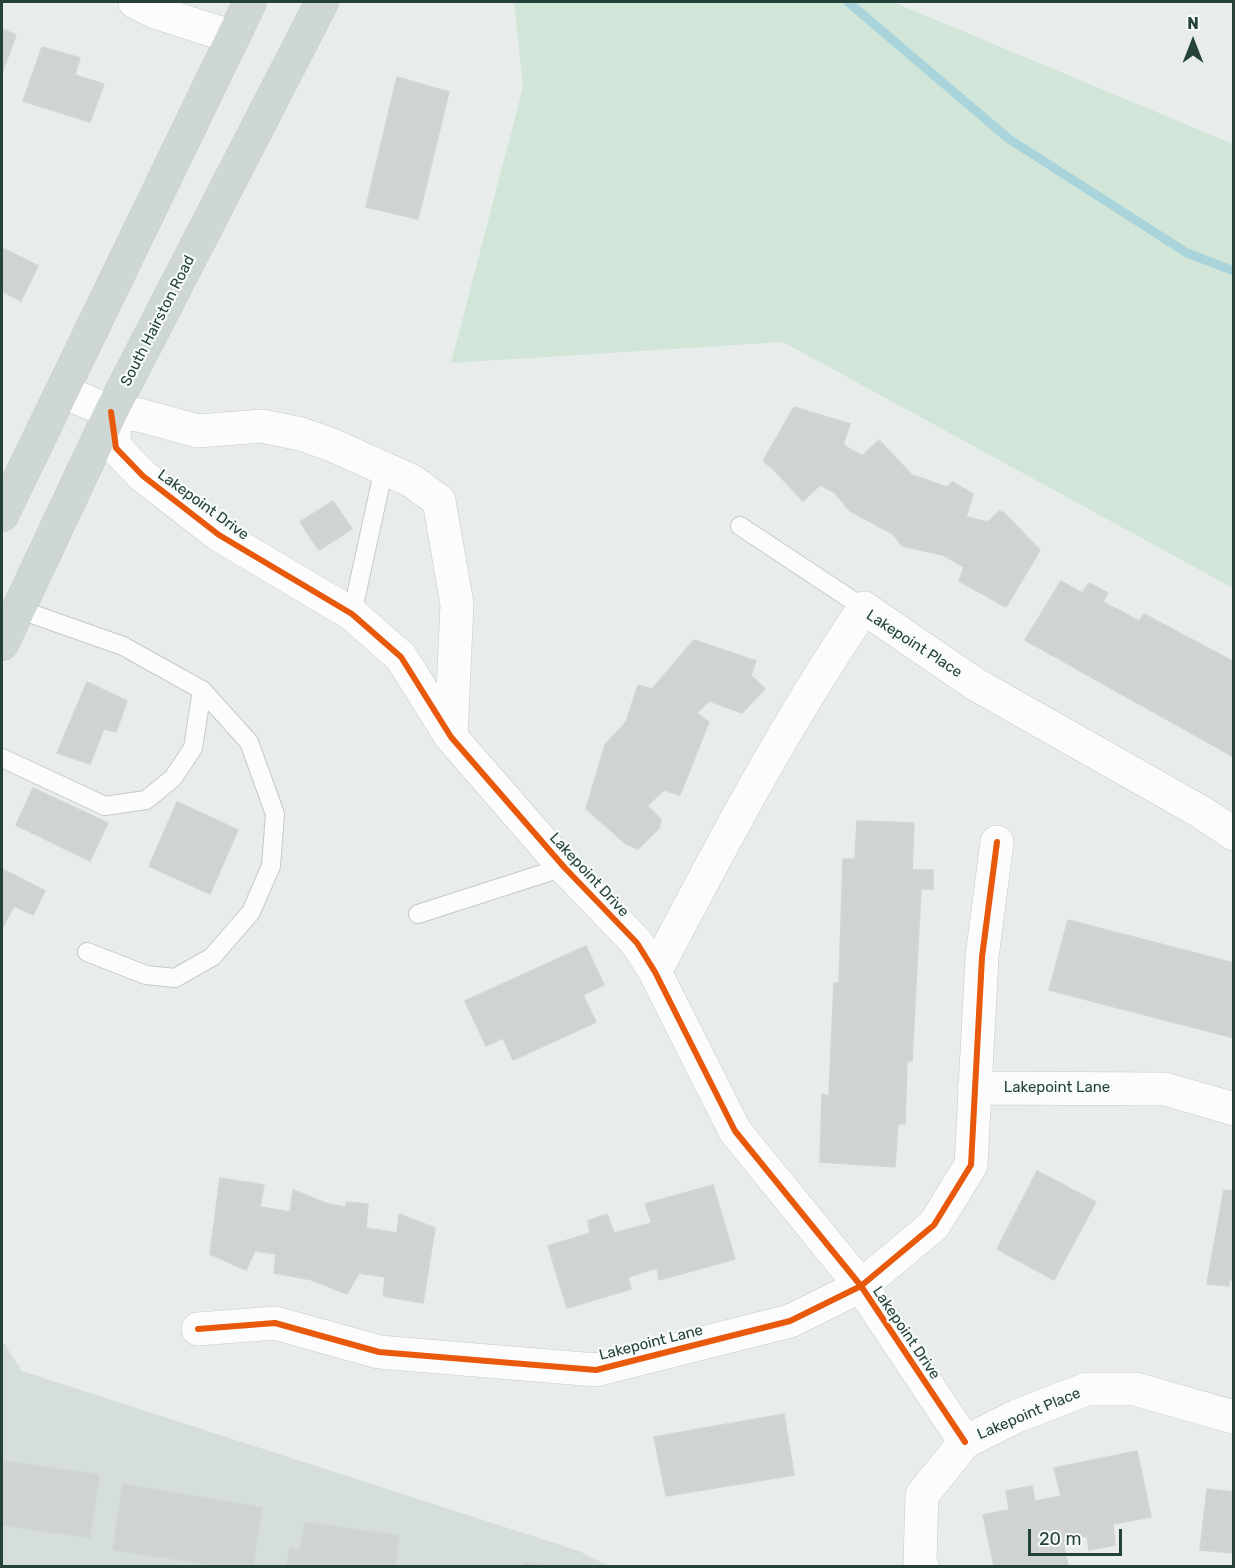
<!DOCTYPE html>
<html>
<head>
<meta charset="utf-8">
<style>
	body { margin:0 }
	#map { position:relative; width:1235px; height:1568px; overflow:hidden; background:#e8edeb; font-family:Rubik,sans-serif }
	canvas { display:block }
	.frame { position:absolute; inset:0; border:3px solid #24423a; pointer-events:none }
	.north { position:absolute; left:1163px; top:12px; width:60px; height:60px; -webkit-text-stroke:4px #f7fbf9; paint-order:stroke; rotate:0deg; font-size:16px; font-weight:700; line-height:24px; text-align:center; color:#24423a }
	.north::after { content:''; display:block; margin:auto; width:21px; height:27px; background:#24423a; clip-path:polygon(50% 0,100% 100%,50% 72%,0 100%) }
	.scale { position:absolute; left:1028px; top:1529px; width:94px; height:27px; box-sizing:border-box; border:3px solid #24423a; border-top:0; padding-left:8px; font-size:18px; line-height:21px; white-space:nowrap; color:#24423a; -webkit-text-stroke:4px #f7fbf9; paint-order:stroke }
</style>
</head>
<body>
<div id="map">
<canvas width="1235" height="1568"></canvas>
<div class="frame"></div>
<div class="north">N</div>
<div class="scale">20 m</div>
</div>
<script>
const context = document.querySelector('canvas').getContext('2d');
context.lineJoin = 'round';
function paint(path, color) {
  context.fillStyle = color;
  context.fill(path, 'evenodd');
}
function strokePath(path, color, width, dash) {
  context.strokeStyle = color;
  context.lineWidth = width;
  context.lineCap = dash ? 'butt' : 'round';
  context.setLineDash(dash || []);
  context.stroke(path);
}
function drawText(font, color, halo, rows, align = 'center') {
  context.font = font + ' Rubik,sans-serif';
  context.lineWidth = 4.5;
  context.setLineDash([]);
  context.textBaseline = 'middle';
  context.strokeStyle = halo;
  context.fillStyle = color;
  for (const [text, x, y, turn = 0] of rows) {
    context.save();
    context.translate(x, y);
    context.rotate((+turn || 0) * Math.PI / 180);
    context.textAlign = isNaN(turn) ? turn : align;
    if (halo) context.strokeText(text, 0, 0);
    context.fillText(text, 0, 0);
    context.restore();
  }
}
paint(new Path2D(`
	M 2,1340 L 22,1371 L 579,1551 L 609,1566 L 2,1566 Z`), '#d6dedb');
paint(new Path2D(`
	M 514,2 L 893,2 L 1233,144 L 1233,588 L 783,342 L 451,363 L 523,87 Z`), '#d1e6d8');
strokePath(new Path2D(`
	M 848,2 L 1009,139 L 1187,253 L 1234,271`), '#a9d4db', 9);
const building = new Path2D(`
	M 2,29 L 16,35 L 2,73 Z
	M 42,47 L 80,58 L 75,75 L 104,84 L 90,122 L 23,101 Z
	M 397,77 L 449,92 L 418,219 L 366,207 Z
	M 2,248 L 38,266 L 21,301 L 2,291 Z
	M 794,407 L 850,424 L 843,445 L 862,456 L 879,440 L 912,475 L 947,487 L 952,482 L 973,494 L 966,517 L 988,522 L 999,511 L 1004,513 L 1040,550 L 1006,607 L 959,581 L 964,567 L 943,555 L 902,546 L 893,534 L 850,511 L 834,492 L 820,485 L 803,501 L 772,468 L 763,461 Z
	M 333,501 L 352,529 L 319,550 L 300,522 Z
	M 1061,581 L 1082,593 L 1089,583 L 1108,593 L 1103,602 L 1139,621 L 1144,614 L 1234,662 L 1234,757 L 1025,640 Z
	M 694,640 L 756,661 L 751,675 L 765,689 L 742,713 L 709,701 L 697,713 L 709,722 L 680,795 L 664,790 L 647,806 L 661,819 L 659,828 L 638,849 L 626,844 L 586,809 L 605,745 L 626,722 L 638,685 L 652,689 Z
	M 87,682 L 127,701 L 116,732 L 104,729 L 90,764 L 57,753 Z
	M 33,788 L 108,823 L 90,861 L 16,825 Z
	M 177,802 L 238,830 L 210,894 L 149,866 Z
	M 857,821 L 914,823 L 912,870 L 933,870 L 933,889 L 921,889 L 912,1061 L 907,1061 L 905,1124 L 898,1124 L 895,1167 L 820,1162 L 822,1094 L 829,1096 L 834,983 L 839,983 L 843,859 L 855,859 Z
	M 2,869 L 45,891 L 33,915 L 14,906 L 2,929 Z
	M 1068,920 L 1234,963 L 1234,1038 L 1049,990 Z
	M 586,946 L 604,985 L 583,995 L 596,1022 L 513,1060 L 503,1038 L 486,1046 L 465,1001 Z
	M 1037,1171 L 1096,1202 L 1054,1280 L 997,1249 Z
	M 220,1178 L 264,1185 L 260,1207 L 290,1212 L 293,1190 L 328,1204 L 345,1207 L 347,1202 L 368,1204 L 366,1228 L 397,1233 L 399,1214 L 435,1228 L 423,1303 L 383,1296 L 385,1277 L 359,1273 L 347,1294 L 312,1280 L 274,1273 L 276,1254 L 255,1251 L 246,1270 L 210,1254 Z
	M 713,1185 L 735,1259 L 659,1280 L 657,1268 L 628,1277 L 631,1289 L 567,1308 L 548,1246 L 590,1233 L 588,1221 L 607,1214 L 614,1233 L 652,1223 L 645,1204 Z
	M 1224,1190 L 1234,1191 L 1234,1280 L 1229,1280 L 1229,1286 L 1207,1284 Z
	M 784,1414 L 794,1475 L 666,1496 L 654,1437 Z
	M 1137,1451 L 1151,1517 L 1113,1524 L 1115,1545 L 1089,1550 L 1087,1536 L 1063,1541 L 1068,1566 L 994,1566 L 983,1515 L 1009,1510 L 1006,1491 L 1032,1486 L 1035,1501 L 1061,1496 L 1054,1468 Z
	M 2,1461 L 99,1475 L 90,1538 L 2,1525 Z
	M 123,1484 L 262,1508 L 253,1566 L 221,1566 L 113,1550 Z
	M 1207,1489 L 1234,1492 L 1234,1553 L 1200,1550 Z
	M 305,1522 L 399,1536 L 395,1566 L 287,1566 L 290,1548 L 300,1550 Z
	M 524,1562 L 556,1566 L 524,1566 Z`);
paint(building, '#cfd4d2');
strokePath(building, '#d1d6d4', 1.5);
const service = new Path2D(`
	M 740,526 L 864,608
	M 18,609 L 123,646 L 202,690 L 249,742 L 275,814 L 271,866 L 251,912 L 212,957 L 175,978 L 146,975 L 87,952
	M 352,614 L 384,468
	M 2,758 L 105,806 L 146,800 L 173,778 L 193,748 L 202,690
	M 418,914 L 564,867`);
const minor = new Path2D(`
	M 135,2 L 155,12 L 233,37
	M 62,391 L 111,412 L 139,415 L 198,431 L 262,426 L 301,434 L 332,445 L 412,481 L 439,501 L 457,604 L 451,737
	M 111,412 L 116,448 L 143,476 L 219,535 L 352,614 L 401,657 L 451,737 L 564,867 L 637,943 L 655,972 L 735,1131 L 861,1286 L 965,1442
	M 655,972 C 720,848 785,724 864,608 L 975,684 L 1201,812 L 1234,834
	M 974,1088 L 1165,1089 L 1234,1109
	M 198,1329 L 275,1323 L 379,1352 L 596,1370 L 790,1321 L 861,1286 L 934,1225 L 971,1165 L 982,957 L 997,842
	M 922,1566 L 920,1562 L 922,1495 L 965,1442 L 1017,1416 L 1087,1389 L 1135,1389 L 1234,1417`);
const primary = new Path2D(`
	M 2,515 L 250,2
	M 2,644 L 111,412 L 322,2`);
strokePath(service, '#c5cac8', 20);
strokePath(minor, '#c5cac8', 34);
strokePath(primary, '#c3ccc9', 34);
strokePath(service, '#fcfcfc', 18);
strokePath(minor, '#fcfcfc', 33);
strokePath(primary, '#cfd7d5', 33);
strokePath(new Path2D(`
	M 111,412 L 116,448 L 143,476 L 219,535 L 352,614 L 401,657 L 451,737 L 564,867 L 637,943 L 655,972 L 735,1131 L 861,1286 L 965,1442
	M 198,1329 L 275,1323 L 379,1352 L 596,1370 L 790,1321 L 861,1286 L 934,1225 L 971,1165 L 982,957 L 997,842`), '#e8590c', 6);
drawText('15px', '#24423a', '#f7fbf9', [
	["South Hairston Road",158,321,-63],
	["Lakepoint Drive",203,505,36],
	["Lakepoint Place",914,644,33],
	["Lakepoint Drive",589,875,47],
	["Lakepoint Lane",1057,1088],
	["Lakepoint Drive",906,1333,56],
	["Lakepoint Lane",651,1343,-14],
	["Lakepoint Place",1029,1414,-23]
]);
</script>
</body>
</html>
